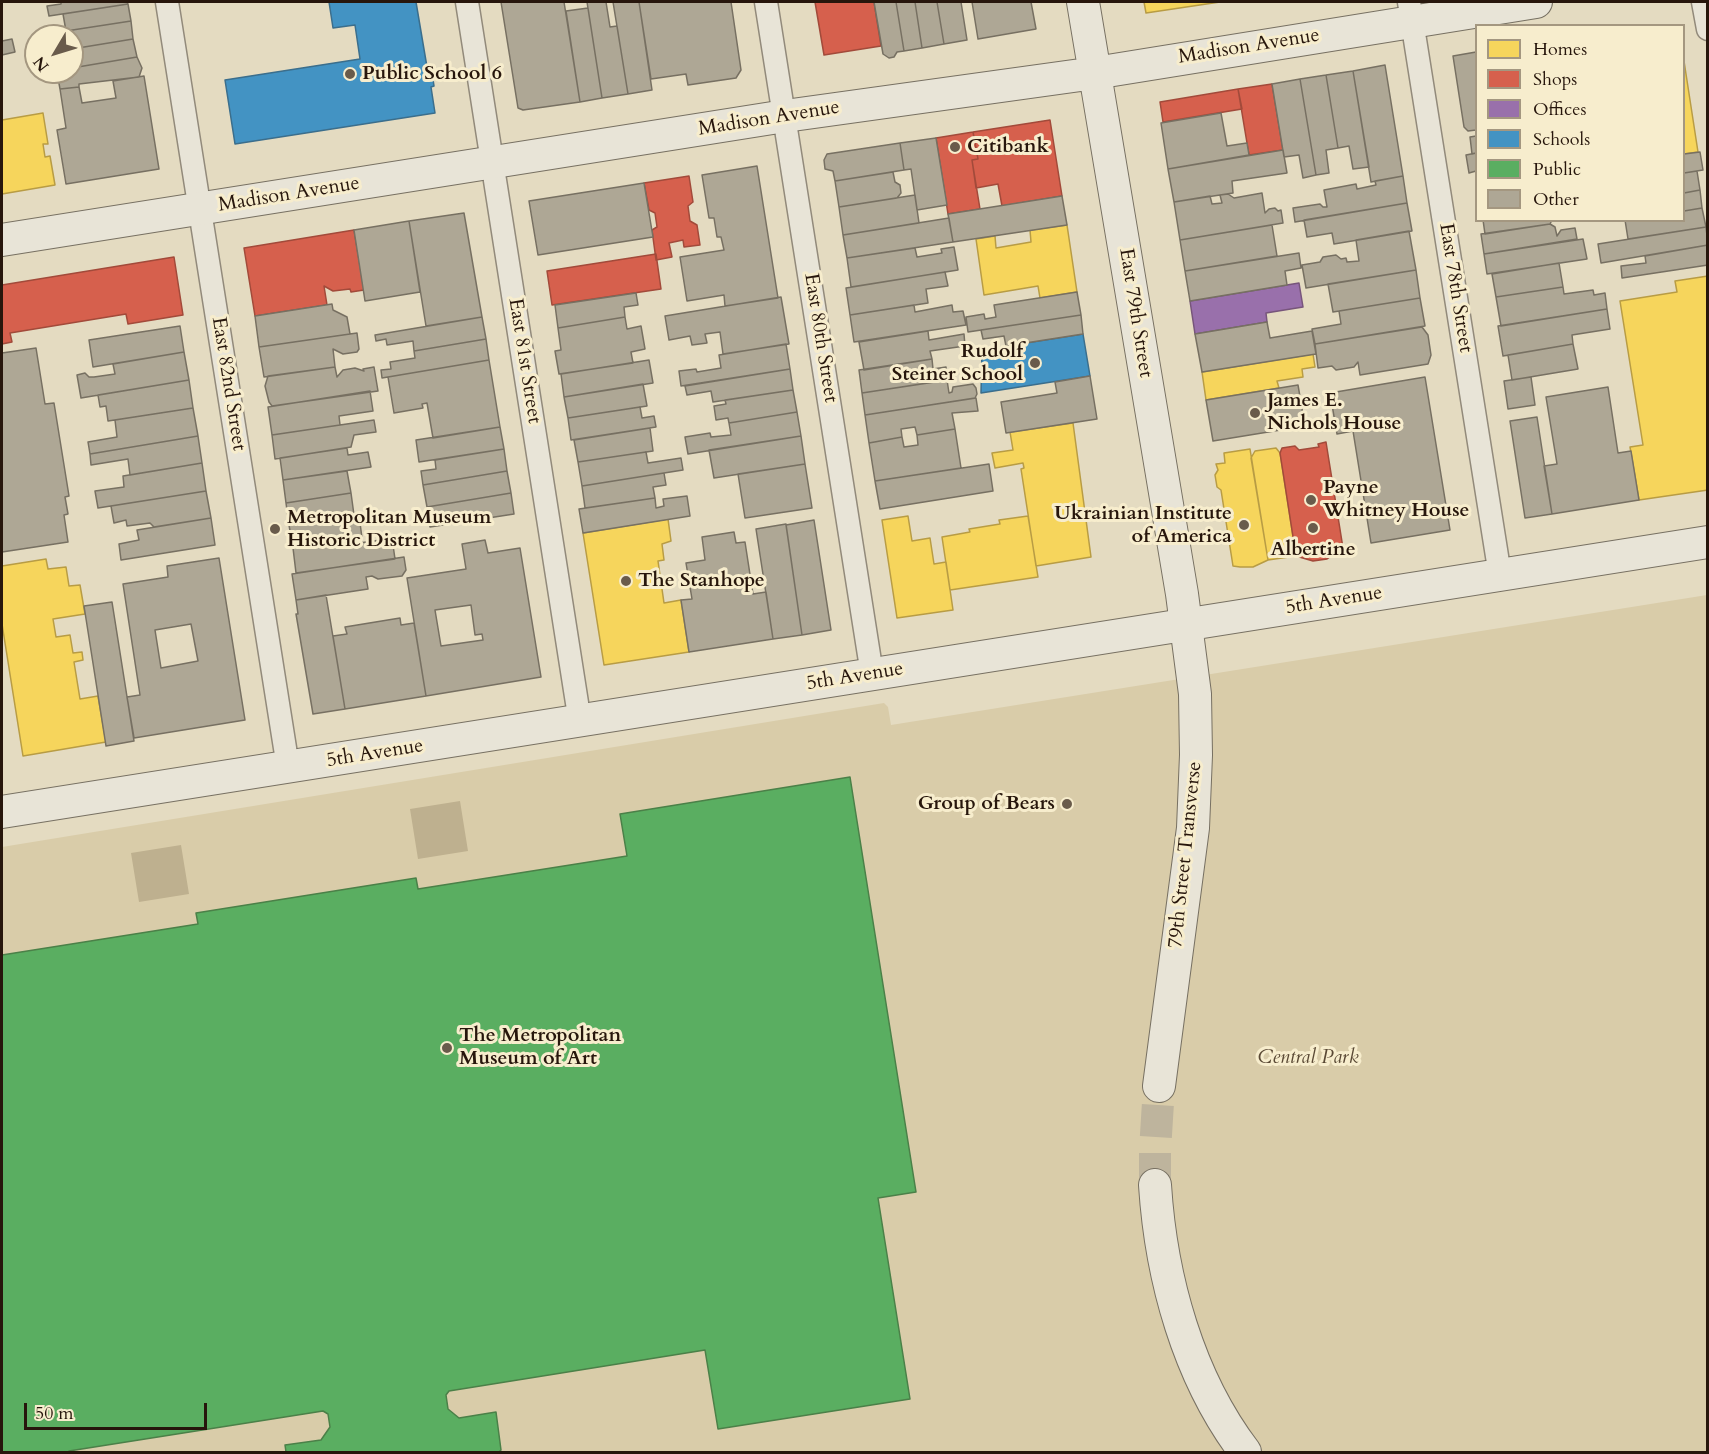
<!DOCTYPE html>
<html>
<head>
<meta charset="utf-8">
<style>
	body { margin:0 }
	#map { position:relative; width:1709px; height:1454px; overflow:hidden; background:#e4dbc1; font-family:Cardo,serif }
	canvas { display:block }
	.frame { position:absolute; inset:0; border:3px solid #27160c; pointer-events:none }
	.legend { position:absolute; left:1475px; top:24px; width:210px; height:198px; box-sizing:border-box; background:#f7edcd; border:2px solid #a49780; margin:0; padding:8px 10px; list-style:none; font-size:18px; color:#27160c }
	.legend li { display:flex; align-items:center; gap:12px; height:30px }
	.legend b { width:30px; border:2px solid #a49780 }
	.north { position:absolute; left:24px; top:24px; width:60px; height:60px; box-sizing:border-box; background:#f7edcd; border:2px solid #a49780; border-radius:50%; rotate:232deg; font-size:16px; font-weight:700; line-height:24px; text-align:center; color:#27160c }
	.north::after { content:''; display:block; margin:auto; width:21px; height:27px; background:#695b4b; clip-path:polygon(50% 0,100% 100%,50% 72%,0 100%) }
	.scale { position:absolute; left:24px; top:1403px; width:183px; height:27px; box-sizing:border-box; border:3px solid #27160c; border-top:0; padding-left:8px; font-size:18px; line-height:21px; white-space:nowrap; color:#27160c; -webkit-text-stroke:4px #f7edcd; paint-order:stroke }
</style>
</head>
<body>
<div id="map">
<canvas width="1709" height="1454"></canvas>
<div class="frame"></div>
<ul class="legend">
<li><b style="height:16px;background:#f6d55c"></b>Homes</li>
<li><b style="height:16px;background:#d6604d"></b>Shops</li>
<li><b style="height:16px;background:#9970ab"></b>Offices</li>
<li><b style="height:16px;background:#4393c3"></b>Schools</li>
<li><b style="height:16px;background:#5aae61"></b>Public</li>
<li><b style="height:16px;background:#aea795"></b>Other</li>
</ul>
<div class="north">N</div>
<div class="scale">50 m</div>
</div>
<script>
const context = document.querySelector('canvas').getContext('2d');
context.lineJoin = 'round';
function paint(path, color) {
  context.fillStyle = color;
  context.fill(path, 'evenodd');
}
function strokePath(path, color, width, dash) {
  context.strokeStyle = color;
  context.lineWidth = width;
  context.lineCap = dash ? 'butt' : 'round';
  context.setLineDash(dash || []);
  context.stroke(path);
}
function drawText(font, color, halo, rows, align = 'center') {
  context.font = font + ' Cardo,serif';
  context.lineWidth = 6;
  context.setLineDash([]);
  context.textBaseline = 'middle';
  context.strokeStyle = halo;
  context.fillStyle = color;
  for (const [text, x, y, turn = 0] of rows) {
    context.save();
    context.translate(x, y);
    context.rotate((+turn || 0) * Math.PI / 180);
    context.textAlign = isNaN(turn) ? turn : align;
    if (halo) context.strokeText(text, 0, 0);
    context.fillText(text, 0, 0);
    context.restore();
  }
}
paint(new Path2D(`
	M 1707,595 L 1707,1452 L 2,1452 L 2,847 L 884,703 L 888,707 L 891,725 Z`), '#d9cca9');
paint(new Path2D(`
	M 460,801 L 468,851 L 418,859 L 410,809 Z
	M 181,845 L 189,894 L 139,902 L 131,853 Z`), '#beb08f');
const homes = new Path2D(`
	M 1144,2 L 1220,2 L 1146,13 Z
	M 1684,61 L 1698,152 L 1684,154 Z
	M 43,113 L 48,144 L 43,144 L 45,157 L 50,156 L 55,185 L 2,194 L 2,120 Z
	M 1067,225 L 1077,292 L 1040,298 L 1038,286 L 984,295 L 976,239 L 995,236 L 996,248 L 1031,242 L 1030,230 Z
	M 1708,276 L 1708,490 L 1639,500 L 1630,447 L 1643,445 L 1620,301 L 1677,292 L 1675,281 Z
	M 1313,354 L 1315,367 L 1302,369 L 1303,377 L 1277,381 L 1279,388 L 1206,400 L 1202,372 Z
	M 1073,423 L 1091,557 L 1036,566 L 1021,469 L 1024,468 L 1023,463 L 995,468 L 992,453 L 1013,450 L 1010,432 Z
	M 1276,448 L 1280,453 L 1296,556 L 1268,560 L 1251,458 L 1255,451 Z
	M 1250,449 L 1268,560 L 1253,567 L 1240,567 L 1233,566 L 1221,490 L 1217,487 L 1215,475 L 1218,470 L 1216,464 L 1225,463 L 1224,453 Z
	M 908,516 L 912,541 L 930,538 L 934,564 L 946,562 L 953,610 L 897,618 L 882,520 Z
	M 1028,516 L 1038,577 L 950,590 L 942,537 L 970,532 L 969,529 L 1000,524 L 999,520 Z
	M 668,519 L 671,541 L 662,544 L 664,560 L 658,561 L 664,603 L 681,600 L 689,652 L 604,665 L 583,533 Z
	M 46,559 L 48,569 L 66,567 L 69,586 L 80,585 L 85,614 L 53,619 L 56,637 L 70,635 L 73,653 L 82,652 L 83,660 L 74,662 L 80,699 L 98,696 L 106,742 L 23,756 L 2,624 L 2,566 Z`);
paint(homes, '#f6d55c');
strokePath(homes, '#b89c44', 1.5);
const shops = new Path2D(`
	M 815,2 L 874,2 L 881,46 L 824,55 Z
	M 1272,84 L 1283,150 L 1249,155 L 1238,89 Z
	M 1238,89 L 1242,109 L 1163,122 L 1160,102 Z
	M 1050,120 L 1062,196 L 1002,206 L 998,184 L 976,188 L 972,160 L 978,159 L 973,132 Z
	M 973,132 L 978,159 L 972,160 L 980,209 L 948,214 L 936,138 Z
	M 689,176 L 693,202 L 688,206 L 690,221 L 697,225 L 700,245 L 684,247 L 683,240 L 669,243 L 672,257 L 656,260 L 652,230 L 657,227 L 655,213 L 649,210 L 644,183 Z
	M 354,230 L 364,290 L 351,292 L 350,289 L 333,291 L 324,286 L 327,305 L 255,316 L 244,248 Z
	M 656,254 L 661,289 L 552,305 L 547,271 Z
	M 174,257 L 183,315 L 128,324 L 126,314 L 10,333 L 12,342 L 2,344 L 2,285 Z
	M 1326,442 L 1343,548 L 1327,559 L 1313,561 L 1296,556 L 1280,453 L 1282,448 L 1295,446 L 1299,450 L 1319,447 L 1318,444 Z`);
paint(shops, '#d6604d');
strokePath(shops, '#a24a3a', 1.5);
const offices = new Path2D(`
	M 1299,283 L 1303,307 L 1266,313 L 1267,322 L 1195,334 L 1190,301 Z`);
paint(offices, '#9970ab');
strokePath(offices, '#77557b', 1.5);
const schools = new Path2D(`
	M 329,2 L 416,2 L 427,67 L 431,66 L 434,86 L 431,87 L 435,113 L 235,144 L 225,80 L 360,59 L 355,25 L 333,28 Z
	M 1083,334 L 1090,376 L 981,393 L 982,350 Z`);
paint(schools, '#4393c3');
strokePath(schools, '#3b6e8c', 1.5);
const public = new Path2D(`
	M 850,777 L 916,1192 L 878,1198 L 910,1399 L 718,1429 L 705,1350 L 449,1391 L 446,1395 L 448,1409 L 459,1418 L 496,1412 L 501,1450 L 499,1452 L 286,1452 L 285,1445 L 321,1440 L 330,1427 L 328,1414 L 323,1411 L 69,1451 L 69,1452 L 2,1452 L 2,955 L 198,924 L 196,913 L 416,878 L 418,889 L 627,856 L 620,814 Z`);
paint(public, '#5aae61');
strokePath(public, '#4b8048', 1.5);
const building = new Path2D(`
	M 61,2 L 127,2 L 128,4 L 49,16 L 47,6 L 61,4 Z
	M 501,2 L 564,2 L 580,102 L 523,110 L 518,108 Z
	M 587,2 L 606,2 L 610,27 L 617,26 L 628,94 L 602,98 Z
	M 613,2 L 639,2 L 652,90 L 628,94 Z
	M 639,2 L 731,2 L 741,70 L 736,78 L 688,85 L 686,74 L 651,79 Z
	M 874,2 L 896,2 L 904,51 L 897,52 L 894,57 L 889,58 L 883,54 Z
	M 896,2 L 915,2 L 922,48 L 904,51 Z
	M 915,2 L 937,2 L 944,44 L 922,48 Z
	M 937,2 L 961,2 L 967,40 L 944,44 Z
	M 972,2 L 1031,2 L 1036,29 L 978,39 Z
	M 128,4 L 131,21 L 66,31 L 63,14 Z
	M 588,8 L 602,98 L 580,102 L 566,11 Z
	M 131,21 L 133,39 L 72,49 L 72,36 L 66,36 L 66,31 Z
	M 12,39 L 15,52 L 2,55 L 2,41 Z
	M 133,39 L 137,57 L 72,68 L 72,49 Z
	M 1476,52 L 1476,130 L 1468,131 L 1464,127 L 1453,56 Z
	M 137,57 L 142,68 L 139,77 L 79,84 L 79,87 L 60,89 L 58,78 L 72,76 L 72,68 Z
	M 1385,65 L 1403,176 L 1371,182 L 1353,71 Z
	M 1353,71 L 1369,167 L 1353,169 L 1349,146 L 1338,148 L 1326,75 Z
	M 1326,75 L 1338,148 L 1326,150 L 1329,173 L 1316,175 L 1300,79 Z
	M 144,76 L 159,169 L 66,184 L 57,130 L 66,128 L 60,89 L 79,87 L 82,103 L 116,98 L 113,81 Z
	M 1300,79 L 1316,175 L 1303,178 L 1299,155 L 1284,157 L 1272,84 Z
	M 1221,113 L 1227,146 L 1247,143 L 1249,155 L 1168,169 L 1161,123 Z
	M 1476,136 L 1476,153 L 1472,154 L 1470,137 Z
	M 936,138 L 947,205 L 917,210 L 911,169 L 904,170 L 900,143 Z
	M 900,143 L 904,170 L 835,181 L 833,171 L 825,169 L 824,160 L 827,154 Z
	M 1283,150 L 1287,173 L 1232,181 L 1233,193 L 1174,202 L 1168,169 Z
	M 1700,152 L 1703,170 L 1684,173 L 1684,154 Z
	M 1476,153 L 1476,171 L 1469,173 L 1466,155 Z
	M 757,166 L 778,298 L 725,306 L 724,295 L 687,301 L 680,257 L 724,250 L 721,237 L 717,237 L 714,218 L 709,218 L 702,175 Z
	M 1697,171 L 1700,190 L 1684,193 L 1684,173 Z
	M 893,172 L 895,182 L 900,185 L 901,193 L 897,198 L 839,207 L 835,181 Z
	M 1403,176 L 1407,203 L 1295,222 L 1293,208 L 1320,204 L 1323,207 L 1327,207 L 1324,190 L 1356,184 L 1357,189 L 1376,185 L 1375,181 Z
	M 644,183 L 653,237 L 538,255 L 529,201 Z
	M 1700,190 L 1702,208 L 1684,211 L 1684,193 Z
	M 1262,193 L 1265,213 L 1269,209 L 1275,208 L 1278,211 L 1281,210 L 1283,223 L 1180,240 L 1174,202 L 1210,196 L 1212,204 L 1222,203 L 1220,195 L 1228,194 L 1234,198 Z
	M 915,195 L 919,223 L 843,235 L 839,207 Z
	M 1062,196 L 1067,225 L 953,242 L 948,214 Z
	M 1407,203 L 1412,231 L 1334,244 L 1332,233 L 1307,237 L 1304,220 Z
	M 1702,208 L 1706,227 L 1628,239 L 1625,220 L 1684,220 L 1684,211 Z
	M 464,213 L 482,317 L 426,326 L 409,221 Z
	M 949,218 L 953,242 L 847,258 L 843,235 Z
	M 1483,220 L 1552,220 L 1550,224 L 1485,234 Z
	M 409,221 L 420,292 L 365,301 L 354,230 Z
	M 1550,224 L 1555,227 L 1557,236 L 1561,230 L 1575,228 L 1577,239 L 1484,254 L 1481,234 Z
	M 1272,225 L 1277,256 L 1185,271 L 1180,240 Z
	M 1706,227 L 1708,245 L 1601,263 L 1598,244 Z
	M 1409,231 L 1416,270 L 1306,288 L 1302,265 L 1320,262 L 1323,257 L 1336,255 L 1341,259 L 1346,258 L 1347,262 L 1359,261 L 1356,240 Z
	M 1583,239 L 1587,259 L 1487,274 L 1484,254 Z
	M 1708,245 L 1708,265 L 1622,278 L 1621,266 L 1646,263 L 1645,256 Z
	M 954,247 L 958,270 L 851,287 L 847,258 L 915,248 L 917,257 L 942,253 L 941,249 Z
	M 1299,253 L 1301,268 L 1285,271 L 1287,285 L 1190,301 L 1185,271 Z
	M 1559,263 L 1563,287 L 1496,297 L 1492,274 Z
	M 1416,270 L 1420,298 L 1333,312 L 1328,284 Z
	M 945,272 L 948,286 L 926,289 L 928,303 L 850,315 L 846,288 Z
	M 1563,287 L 1564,294 L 1593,290 L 1594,295 L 1605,293 L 1607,309 L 1501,326 L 1496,297 Z
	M 1077,292 L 1081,315 L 968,332 L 966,317 L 984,314 L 985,319 L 996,317 L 994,305 Z
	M 636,293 L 638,305 L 624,307 L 625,317 L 558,328 L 555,305 Z
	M 781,297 L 789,344 L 723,354 L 720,332 L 705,334 L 707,343 L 692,345 L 690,336 L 669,340 L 665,316 Z
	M 1420,298 L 1425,326 L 1315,344 L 1312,329 L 1341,324 L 1339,311 Z
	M 332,304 L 333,310 L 347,317 L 350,334 L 259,347 L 255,316 Z
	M 914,305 L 915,312 L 952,305 L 953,312 L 963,311 L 966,325 L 854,342 L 850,315 Z
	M 1607,309 L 1610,329 L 1572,335 L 1573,344 L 1503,356 L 1498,326 Z
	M 1081,315 L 1083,334 L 1006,346 L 1004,336 L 983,339 L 981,330 Z
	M 482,317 L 486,339 L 414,351 L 413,341 L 387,345 L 386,339 L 376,341 L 375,335 Z
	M 625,317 L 627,329 L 641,326 L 645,349 L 631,352 L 633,363 L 559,374 L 555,351 L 561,350 L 558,328 Z
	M 1267,322 L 1270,338 L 1312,331 L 1316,354 L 1202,372 L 1195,334 Z
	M 180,326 L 184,352 L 93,367 L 89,340 Z
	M 1422,327 L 1428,335 L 1431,355 L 1428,364 L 1360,375 L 1358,362 L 1354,367 L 1336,370 L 1332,366 L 1318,368 L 1315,344 Z
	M 928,331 L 929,340 L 964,334 L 965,346 L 930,351 L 932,359 L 864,370 L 859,342 Z
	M 357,333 L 359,349 L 357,352 L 343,354 L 333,349 L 335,367 L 264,377 L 259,347 Z
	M 486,339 L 489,360 L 382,378 L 381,370 L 391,369 L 390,362 L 415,358 L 414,351 Z
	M 786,344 L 790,369 L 681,386 L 679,371 L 696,369 L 697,372 L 721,368 L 719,355 Z
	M 1573,344 L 1578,369 L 1512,380 L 1508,355 Z
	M 36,348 L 45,404 L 54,403 L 69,496 L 65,497 L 68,514 L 64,515 L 68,542 L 2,552 L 2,353 Z
	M 184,352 L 189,380 L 81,398 L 77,375 L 85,373 L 89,377 L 94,377 L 115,374 L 113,364 Z
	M 932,359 L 933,369 L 946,367 L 948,380 L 862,393 L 859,370 Z
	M 489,360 L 500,427 L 433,438 L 427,403 L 422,404 L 423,408 L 394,413 L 388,377 Z
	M 649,360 L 653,383 L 564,397 L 561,374 Z
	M 335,367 L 337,377 L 343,370 L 355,368 L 364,371 L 363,369 L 374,367 L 378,391 L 272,406 L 269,402 L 265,386 L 268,376 Z
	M 790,369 L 793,390 L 713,402 L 711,391 L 687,395 L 685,386 Z
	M 1090,376 L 1097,419 L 1006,433 L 1001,402 L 1057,393 L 1055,382 Z
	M 1425,377 L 1450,530 L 1371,543 L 1353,431 L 1337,434 L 1330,393 Z
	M 1531,377 L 1535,405 L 1508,409 L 1504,381 Z
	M 189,380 L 193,408 L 108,421 L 106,406 L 100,407 L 98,395 Z
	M 947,380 L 949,393 L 952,392 L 953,387 L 973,384 L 976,388 L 977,394 L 975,398 L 865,415 L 862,393 Z
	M 643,384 L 647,406 L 568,418 L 564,397 Z
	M 1298,385 L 1305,426 L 1213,441 L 1206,400 Z
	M 1608,387 L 1618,453 L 1631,451 L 1639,500 L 1552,514 L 1544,466 L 1557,464 L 1546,397 Z
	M 793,390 L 797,412 L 729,423 L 728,418 L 716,420 L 714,406 L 726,404 L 725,400 Z
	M 370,391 L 373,411 L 339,416 L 340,425 L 272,435 L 268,407 Z
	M 976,398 L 978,411 L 952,413 L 955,429 L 917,435 L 915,427 L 901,429 L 902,437 L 869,443 L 865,415 Z
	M 640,407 L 642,418 L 654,416 L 656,427 L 571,440 L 568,418 Z
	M 193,408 L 198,436 L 90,454 L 88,442 L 117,437 L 115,420 Z
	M 797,412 L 801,436 L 688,454 L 685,437 L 710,433 L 711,437 L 731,435 L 729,423 Z
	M 1537,417 L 1552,514 L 1525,518 L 1510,421 Z
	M 374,420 L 376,432 L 354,435 L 351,447 L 275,459 L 272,435 Z
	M 500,427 L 504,449 L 419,462 L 416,440 Z
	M 650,428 L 653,451 L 578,462 L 574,440 Z
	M 955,429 L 961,468 L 875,481 L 869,443 L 902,437 L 904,447 L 918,445 L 917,435 Z
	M 198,436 L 202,463 L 130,475 L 128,459 L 91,465 L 90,454 Z
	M 801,436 L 805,464 L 714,478 L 709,450 Z
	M 347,448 L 348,455 L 368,452 L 371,467 L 283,480 L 280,458 Z
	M 504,449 L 507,471 L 423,485 L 421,471 L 436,469 L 435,460 Z
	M 646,452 L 648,463 L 681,458 L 683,470 L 582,486 L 578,462 Z
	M 202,463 L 206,491 L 98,508 L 95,491 L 124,487 L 123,476 Z
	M 805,464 L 812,508 L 745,518 L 738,474 Z
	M 989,464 L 993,491 L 880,509 L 875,481 Z
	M 347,471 L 351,493 L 286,503 L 283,480 Z
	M 507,471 L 511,493 L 427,507 L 423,485 Z
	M 664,473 L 666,485 L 653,487 L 655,498 L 585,508 L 582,486 Z
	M 206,491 L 211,518 L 154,527 L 150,523 L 127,526 L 126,520 L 114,523 L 111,506 Z
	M 351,493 L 354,515 L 289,525 L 286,503 Z
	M 511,493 L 514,514 L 430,527 L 427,507 Z
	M 687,496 L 690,516 L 583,533 L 579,509 L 655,498 L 656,508 L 664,506 L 663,499 Z
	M 359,515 L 362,538 L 293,548 L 289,525 Z
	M 211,518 L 215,545 L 121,560 L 119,544 L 139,540 L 137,530 Z
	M 814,520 L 831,630 L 802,635 L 786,525 Z
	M 786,524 L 802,635 L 773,639 L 756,529 Z
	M 734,532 L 736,543 L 745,542 L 753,594 L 766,592 L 773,639 L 689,652 L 681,600 L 692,599 L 686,563 L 705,560 L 702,537 Z
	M 402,537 L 403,544 L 393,545 L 395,559 L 296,573 L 293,548 L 359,539 L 359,543 Z
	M 485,540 L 488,553 L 520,548 L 541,677 L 426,696 L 407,578 L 466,569 L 462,544 ZM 471,605 L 475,635 L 482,634 L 483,640 L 441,646 L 435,610 Z
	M 404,557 L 406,570 L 402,576 L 378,579 L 372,576 L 366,577 L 368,589 L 296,600 L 292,574 Z
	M 219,558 L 245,720 L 134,738 L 127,697 L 140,695 L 123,584 L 168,577 L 167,566 ZM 191,624 L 198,661 L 161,668 L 155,630 Z
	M 326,595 L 345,709 L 313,714 L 296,614 L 298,614 L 296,600 Z
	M 112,602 L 134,741 L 106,746 L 84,606 Z
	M 400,618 L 401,625 L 414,623 L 426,696 L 345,709 L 333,636 L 347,634 L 345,627 Z`);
paint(building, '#aea795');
strokePath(building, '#777062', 1.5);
strokePath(new Path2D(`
	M 1155,1185 L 1155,1151 L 1159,1086`), '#beb49d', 32, [32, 16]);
const minor = new Path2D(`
	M 167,2 L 288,767
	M 467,2 L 580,722
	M 766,2 L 872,674
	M 1409,2 L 1500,575
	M 1703,2 L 1708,29`);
const secondary = new Path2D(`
	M 1083,2 L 1182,594 L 1195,694 L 1196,755 L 1193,828 L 1159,1086
	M 2,240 L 785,116 L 1095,73 L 1536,2
	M 2,812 L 1708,542
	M 1155,1185 C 1161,1278 1188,1377 1245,1452`);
strokePath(minor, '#928a7b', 25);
strokePath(secondary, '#777062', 34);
strokePath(minor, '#e8e4d7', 22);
strokePath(secondary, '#e8e4d7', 32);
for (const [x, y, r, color] of [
	[350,74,6,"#695b4b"],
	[955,147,6,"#695b4b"],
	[1035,363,6,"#695b4b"],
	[1255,413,6,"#695b4b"],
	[1311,500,6,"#695b4b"],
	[1244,525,6,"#695b4b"],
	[1313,528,6,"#695b4b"],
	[275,529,6,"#695b4b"],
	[626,581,6,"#695b4b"],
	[1067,804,6,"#695b4b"],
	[447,1048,6,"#695b4b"]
]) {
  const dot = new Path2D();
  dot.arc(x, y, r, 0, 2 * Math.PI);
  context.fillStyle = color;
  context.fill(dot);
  strokePath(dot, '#f7edcd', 2);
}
drawText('20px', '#27160c', '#f7edcd', [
	["Madison Avenue",1249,47,-9],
	["Madison Avenue",769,119,-9],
	["Madison Avenue",289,195,-9],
	["East 78th Street",1455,288,81],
	["East 79th Street",1135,313,81],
	["East 80th Street",820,338,81],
	["East 81st Street",524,361,81],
	["East 82nd Street",228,384,81],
	["5th Avenue",1334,601,-9],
	["5th Avenue",855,677,-9],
	["5th Avenue",375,754,-9],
	["79th Street Transverse",1186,855,-84]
]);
drawText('bold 20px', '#27160c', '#f7edcd', [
	["Public School 6",362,74],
	["Citibank",967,147],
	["Rudolf",1023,352,"right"],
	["Steiner School",1023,375,"right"],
	["James E.",1267,401],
	["Nichols House",1267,424],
	["Payne",1323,488],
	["Whitney House",1323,511],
	["Ukrainian Institute",1232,514,"right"],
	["of America",1232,537,"right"],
	["Metropolitan Museum",287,518],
	["Historic District",287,541],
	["Albertine",1313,550,"center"],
	["The Stanhope",638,581],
	["Group of Bears",1055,804,"right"],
	["The Metropolitan",459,1036],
	["Museum of Art",459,1059]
], 'left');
drawText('italic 20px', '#5a4935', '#f7edcd', [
	["Central Park",1308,1058]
]);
</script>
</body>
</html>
